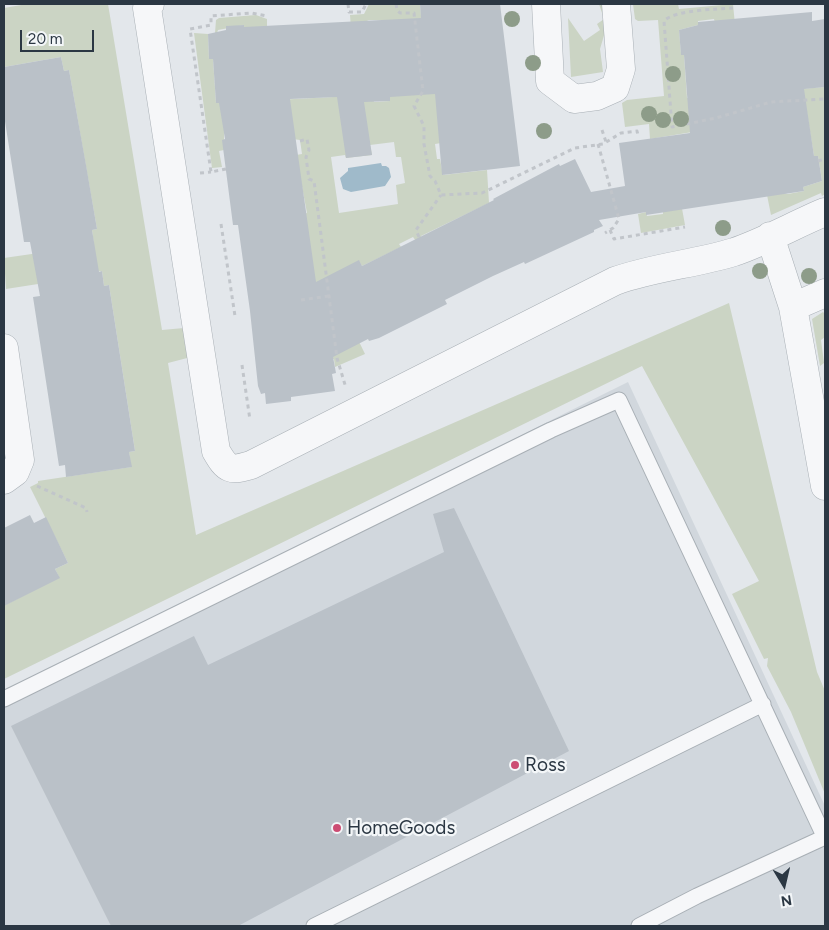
<!DOCTYPE html>
<html>
<head>
<meta charset="utf-8">
<style>
	body { margin:0 }
	#map { position:relative; width:829px; height:930px; overflow:hidden; background:#e3e7eb; font-family:Figtree,sans-serif }
	canvas { display:block }
	.frame { position:absolute; inset:0; border:5px solid #2b3743; pointer-events:none }
	.north { position:absolute; left:759px; top:860px; width:50px; height:50px; -webkit-text-stroke:4px #f3f6f8; paint-order:stroke; rotate:171deg; font-size:14px; font-weight:700; line-height:20px; text-align:center; color:#2b3743 }
	.north::after { content:''; display:block; margin:auto; width:18px; height:22px; background:#2b3743; clip-path:polygon(50% 0,100% 100%,50% 72%,0 100%) }
	.scale { position:absolute; left:20px; top:30px; width:74px; height:22px; box-sizing:border-box; border:2px solid #2b3743; border-top:0; padding-left:6px; font-size:15px; line-height:18px; white-space:nowrap; color:#2b3743; -webkit-text-stroke:4px #f3f6f8; paint-order:stroke }
</style>
</head>
<body>
<div id="map">
<canvas width="829" height="930"></canvas>
<div class="frame"></div>
<div class="north">N</div>
<div class="scale">20 m</div>
</div>
<script>
const context = document.querySelector('canvas').getContext('2d');
context.lineJoin = 'round';
function paint(path, color) {
  context.fillStyle = color;
  context.fill(path, 'evenodd');
}
function strokePath(path, color, width, dash) {
  context.strokeStyle = color;
  context.lineWidth = width;
  context.lineCap = dash ? 'butt' : 'round';
  context.setLineDash(dash || []);
  context.stroke(path);
}
function drawText(font, color, halo, rows, align = 'center') {
  context.font = font + ' Figtree,sans-serif';
  context.lineWidth = 4.5;
  context.setLineDash([]);
  context.textBaseline = 'middle';
  context.strokeStyle = halo;
  context.fillStyle = color;
  for (const [text, x, y, turn = 0] of rows) {
    context.save();
    context.translate(x, y);
    context.rotate((+turn || 0) * Math.PI / 180);
    context.textAlign = isNaN(turn) ? turn : align;
    if (halo) context.strokeText(text, 0, 0);
    context.fillText(text, 0, 0);
    context.restore();
  }
}
paint(new Path2D(`
	M 628,382 L 825,806 L 825,926 L 4,926 L 4,692 Z`), '#d1d7dd');
paint(new Path2D(`
	M 27,4 L 108,4 L 162,330 L 184,328 L 191,357 L 168,363 L 196,535 L 729,303 L 817,672 L 825,691 L 825,794 L 791,712 L 767,666 L 768,658 L 764,659 L 732,594 L 759,581 L 642,366 L 4,679 L 4,603 L 5,605 L 59,577 L 55,569 L 68,563 L 30,487 L 38,483 L 38,481 L 131,467 L 129,452 L 135,451 L 109,285 L 104,286 L 102,271 L 38,281 L 38,284 L 6,289 L 4,258 L 94,245 L 92,230 L 97,229 L 69,70 L 64,71 L 61,57 L 4,67 L 4,8 Z
	M 369,4 L 420,4 L 421,16 L 427,15 L 441,143 L 435,144 L 437,159 L 440,159 L 443,175 L 487,170 L 489,203 L 421,236 L 421,238 L 416,241 L 413,237 L 399,244 L 401,247 L 362,266 L 359,261 L 349,321 L 365,354 L 335,367 L 334,359 L 329,360 L 288,216 L 307,213 L 296,155 L 302,154 L 300,140 L 224,130 L 224,150 L 219,151 L 222,167 L 212,168 L 194,33 L 208,34 L 209,59 L 213,59 L 216,103 L 373,95 L 374,102 L 390,101 L 383,20 L 369,20 L 351,28 L 350,15 L 364,14 ZM 394,142 L 396,157 L 401,157 L 405,183 L 396,185 L 398,204 L 339,213 L 331,157 L 345,155 L 346,158 L 372,155 L 370,145 Z
	M 599,4 L 607,4 L 608,22 L 600,49 L 603,72 L 571,77 L 568,18 L 584,41 L 600,30 L 597,24 L 604,19 Z
	M 633,4 L 678,4 L 679,9 L 733,4 L 735,25 L 715,23 L 714,19 L 698,21 L 698,25 L 679,30 L 681,54 L 684,55 L 687,98 L 825,87 L 825,194 L 822,196 L 821,193 L 771,215 L 766,190 L 788,194 L 804,191 L 803,187 L 822,181 L 818,156 L 814,156 L 807,113 L 650,139 L 649,124 L 625,127 L 622,103 L 627,100 L 664,96 L 658,20 L 638,21 L 635,19 Z
	M 256,15 L 267,19 L 267,31 L 244,29 L 244,25 L 218,30 L 217,33 L 215,33 L 216,20 L 219,18 Z
	M 681,203 L 685,225 L 641,233 L 638,214 L 646,212 L 647,216 L 663,214 L 663,210 Z
	M 823,312 L 825,314 L 825,337 L 821,340 L 824,363 L 820,366 L 812,319 Z`), '#cbd4c4');
paint(new Path2D(`
	M 381,163 L 382,166 L 386,166 L 389,168 L 391,177 L 385,186 L 351,192 L 343,189 L 340,178 L 348,171 L 348,168 Z`), '#9fbaca');
paint(new Path2D(`
	M 420,4 L 500,4 L 520,166 L 442,175 L 435,94 L 390,97 L 390,101 L 364,102 L 372,155 L 346,158 L 337,97 L 290,99 L 316,282 L 359,260 L 362,266 L 494,200 L 493,199 L 559,164 L 560,166 L 575,159 L 591,192 L 625,186 L 619,143 L 690,133 L 684,55 L 681,55 L 679,30 L 698,25 L 698,22 L 812,12 L 812,21 L 825,19 L 825,87 L 804,89 L 814,156 L 818,156 L 822,181 L 803,187 L 804,191 L 646,215 L 646,212 L 599,220 L 603,226 L 594,230 L 594,232 L 525,264 L 524,262 L 493,276 L 445,300 L 447,304 L 379,338 L 369,341 L 368,339 L 333,357 L 336,373 L 332,374 L 335,391 L 291,397 L 291,401 L 266,404 L 265,393 L 261,394 L 258,386 L 250,311 L 238,225 L 233,225 L 222,140 L 225,139 L 219,103 L 216,103 L 213,59 L 209,59 L 208,34 L 226,30 L 226,26 L 244,25 L 244,27 L 421,18 Z
	M 61,57 L 64,71 L 69,70 L 86,165 L 97,229 L 92,230 L 99,272 L 102,271 L 104,286 L 109,285 L 135,451 L 129,452 L 132,467 L 66,477 L 65,465 L 59,466 L 33,297 L 40,296 L 30,242 L 24,242 L 4,115 L 4,67 Z
	M 454,508 L 569,751 L 238,926 L 111,926 L 11,726 L 194,636 L 208,665 L 444,552 L 433,514 Z
	M 30,515 L 34,523 L 46,517 L 68,563 L 55,569 L 60,578 L 4,606 L 4,528 Z`), '#bac1c8');
const service = new Path2D(`
	M 4,699 L 551,430 L 619,400 L 825,838
	M 314,926 L 763,704
	M 639,926 L 697,896 L 825,837`);
const minor = new Path2D(`
	M 150,4 L 147,8 L 216,451 C 227,470 230,471 251,465 L 615,281 C 654,267 695,264 734,252 C 764,242 796,224 825,212
	M 546,4 L 550,81 L 574,99 L 597,96 L 615,88 L 621,69 L 616,4
	M 770,236 L 793,307
	M 825,293 L 793,307 L 825,486
	M 4,348 L 20,460 L 15,472 L 4,480`);
strokePath(service, '#a8afb5', 17);
strokePath(minor, '#a8afb5', 29);
strokePath(new Path2D(`
	M 348,4 L 349,12 L 362,12 L 366,4
	M 396,4 L 397,10 L 400,13 L 414,13 L 423,91 L 414,106 L 424,126 L 424,144 L 430,176 L 435,181 L 441,195 L 482,193 L 575,148 L 603,144 L 621,133 L 637,131 L 638,135
	M 733,8 C 717,9 674,10 664,21 L 672,127 L 716,118 L 771,102 L 825,99
	M 602,130 L 606,142
	M 300,141 L 307,139 L 309,150 L 306,157 L 309,179 L 314,181 L 337,358 L 346,388
	M 598,144 L 619,219 L 613,228 L 605,233
	M 818,161 L 825,159
	M 226,169 L 211,172 L 190,29 L 211,25 L 211,16 L 251,13 L 267,16
	M 200,173 L 211,172
	M 221,224 L 235,316
	M 610,230 L 614,239 L 685,227
	M 419,237 L 416,230 L 441,195
	M 301,300 L 329,296
	M 242,365 L 250,420
	M 37,486 L 86,508 L 87,512`), '#c1c5ca', 3, [4, 4]);
strokePath(service, '#f6f7f9', 15);
strokePath(minor, '#f6f7f9', 28);
context.fillStyle = '#8d9c89';
for (const [x, y] of [
	[512,19],
	[533,63],
	[673,74],
	[649,114],
	[681,119],
	[663,120],
	[544,131],
	[723,228],
	[760,271],
	[809,276]
]) {
  context.beginPath();
  context.arc(x, y, 8, 0, 2 * Math.PI);
  context.fill();
}
for (const [x, y, r, color] of [
	[515,765,5,"#cc4c73"],
	[337,828,5,"#cc4c73"]
]) {
  const dot = new Path2D();
  dot.arc(x, y, r, 0, 2 * Math.PI);
  context.fillStyle = color;
  context.fill(dot);
  strokePath(dot, '#f3f6f8', 2);
}
drawText('19px', '#2b3743', '#f3f6f8', [
	["Ross",525,765],
	["HomeGoods",347,828]
], 'left');
</script>
</body>
</html>
